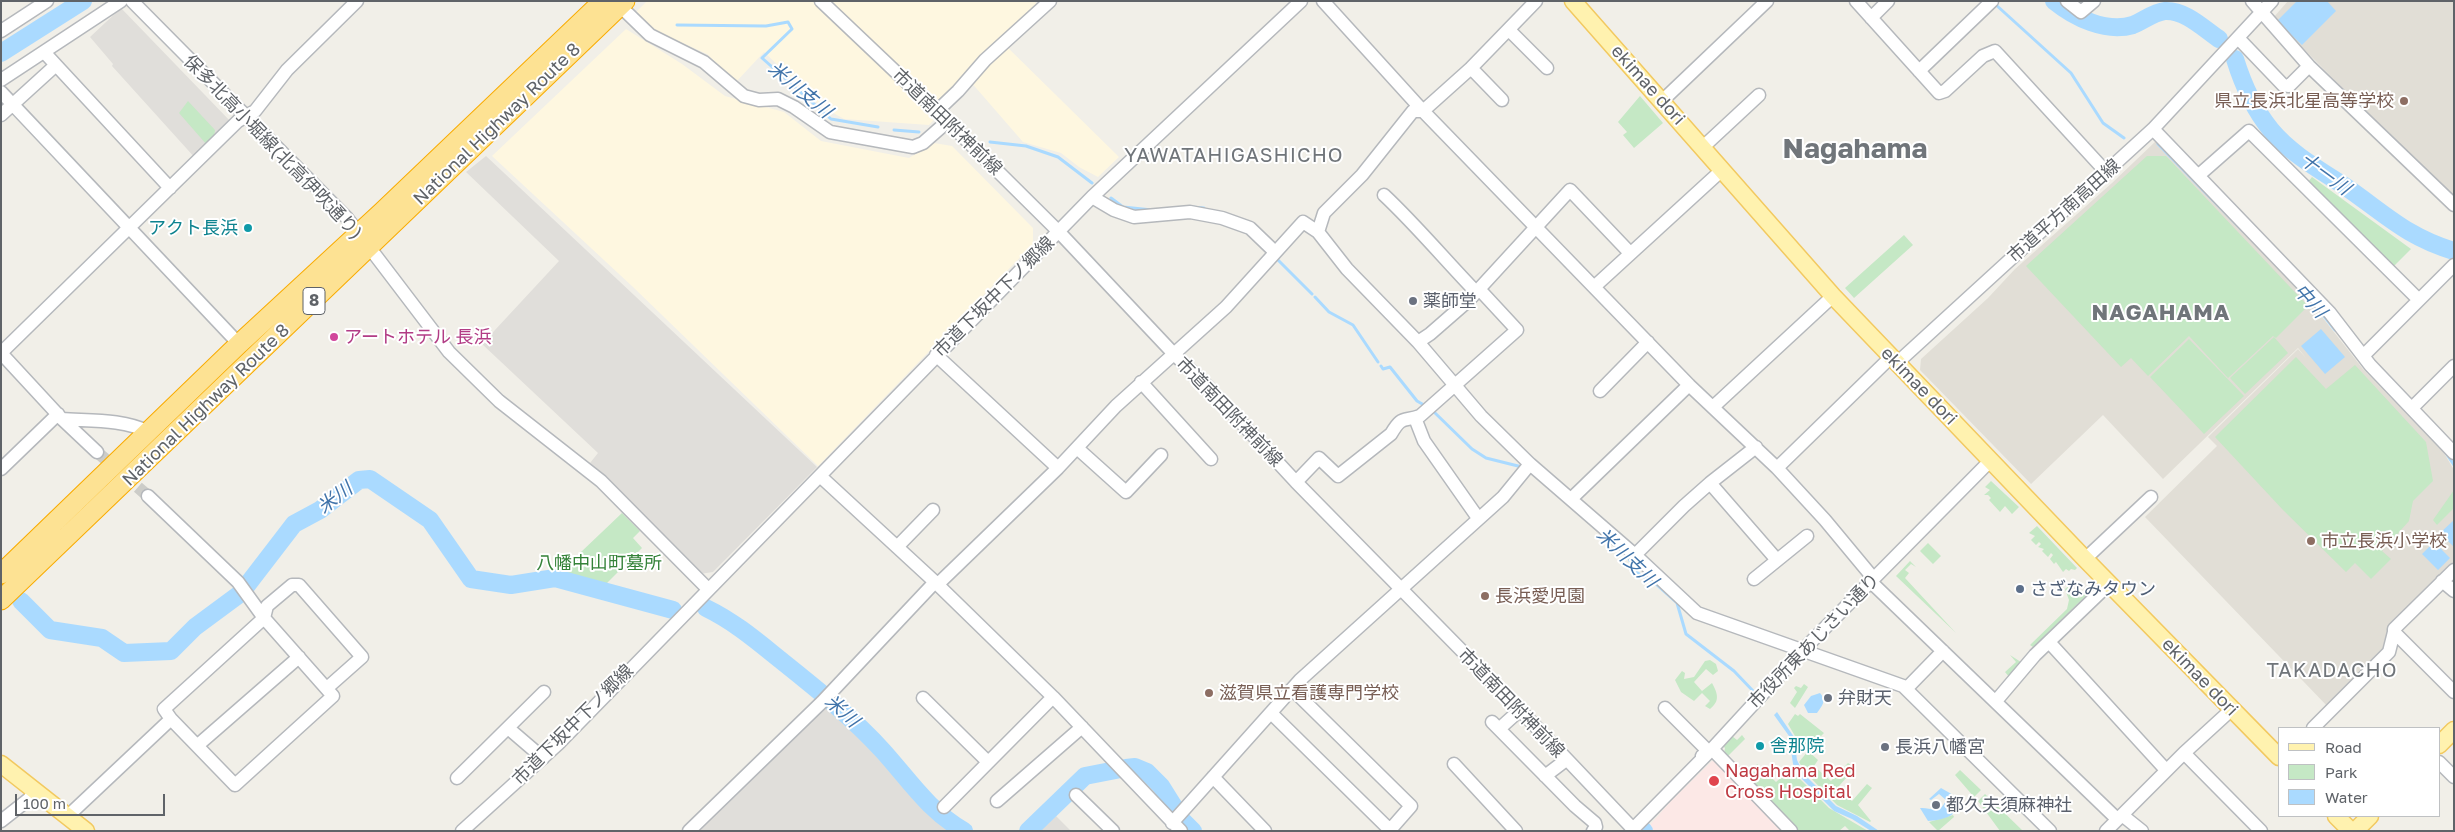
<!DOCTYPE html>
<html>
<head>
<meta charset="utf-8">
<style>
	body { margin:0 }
	#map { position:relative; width:2455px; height:832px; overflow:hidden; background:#f1efe8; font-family:"Golos Text",sans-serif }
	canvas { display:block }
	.frame { position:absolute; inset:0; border:2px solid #5f6368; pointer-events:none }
	.legend { position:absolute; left:2278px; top:727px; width:162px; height:90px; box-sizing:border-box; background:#fff; border:1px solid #bfc1c3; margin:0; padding:6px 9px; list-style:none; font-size:15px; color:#5f6368 }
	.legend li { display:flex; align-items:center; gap:10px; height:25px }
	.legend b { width:25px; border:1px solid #bfc1c3 }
	.scale { position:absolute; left:15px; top:794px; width:150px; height:22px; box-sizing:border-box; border:2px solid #5f6368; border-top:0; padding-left:6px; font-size:15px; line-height:18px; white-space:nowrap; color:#5f6368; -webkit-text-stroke:4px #fff; paint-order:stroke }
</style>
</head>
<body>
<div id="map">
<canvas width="2455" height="832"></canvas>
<div class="frame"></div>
<ul class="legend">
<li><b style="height:6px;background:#fff2af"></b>Road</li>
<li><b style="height:14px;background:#c5e8c5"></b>Park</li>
<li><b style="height:14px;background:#aadaff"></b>Water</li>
</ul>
<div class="scale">100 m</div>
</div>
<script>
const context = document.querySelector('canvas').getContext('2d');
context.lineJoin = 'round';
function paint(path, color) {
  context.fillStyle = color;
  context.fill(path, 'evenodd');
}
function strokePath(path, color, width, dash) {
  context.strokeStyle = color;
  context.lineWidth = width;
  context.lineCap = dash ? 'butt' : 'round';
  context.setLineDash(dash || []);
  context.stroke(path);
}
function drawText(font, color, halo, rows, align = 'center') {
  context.font = font + ' "Golos Text","Noto Sans JP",sans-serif';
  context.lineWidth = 4;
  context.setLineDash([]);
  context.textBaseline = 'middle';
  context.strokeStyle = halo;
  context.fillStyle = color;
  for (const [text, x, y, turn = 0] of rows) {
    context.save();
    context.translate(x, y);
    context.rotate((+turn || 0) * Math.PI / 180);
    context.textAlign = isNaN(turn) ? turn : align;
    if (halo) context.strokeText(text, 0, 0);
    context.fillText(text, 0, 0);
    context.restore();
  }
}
paint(new Path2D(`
	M 647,1 L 1034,1 L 1039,6 L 1000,40 L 1119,157 L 1098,177 L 1079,167 L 1061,153 L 1023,142 L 970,81 L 929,125 L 844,119 L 821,106 L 764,52 L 736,82 L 707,54 L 651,29 L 635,13 Z
	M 626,29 L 682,64 L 725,96 L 784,112 L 821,141 L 909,158 L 934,143 L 952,146 L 1033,228 L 1033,244 L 818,466 L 633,287 L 492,156 Z`), '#fef7e0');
paint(new Path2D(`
	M 121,8 L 232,123 L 196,159 L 112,66 L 113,64 L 90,37 Z
	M 486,156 L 817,467 L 713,572 L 700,574 L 590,463 L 598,453 L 482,344 L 559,261 L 466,172 Z
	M 826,703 L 862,735 L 933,819 L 950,831 L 699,831 Z
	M 1056,816 L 1071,831 L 1040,831 Z`), '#e0deda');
paint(new Path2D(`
	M 2288,1 L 2454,1 L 2454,197 L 2403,149 L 2273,18 Z
	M 2157,140 L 2319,313 L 2363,369 L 2444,453 L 2454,470 L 2454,566 L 2391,628 L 2386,651 L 2329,708 L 2145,517 L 2217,446 L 2208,437 L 2298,349 L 2306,358 L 2298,348 L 2163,479 L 2103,415 L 2031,484 L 1920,370 L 1921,359 L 1988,298 L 2015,269 L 2112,183 Z`), '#e1ded6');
paint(new Path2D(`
	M 1712,761 L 1718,761 L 1784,831 L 1651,831 L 1648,827 L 1671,801 Z`), '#fce8e6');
paint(new Path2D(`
	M 1640,96 L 1663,123 L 1634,148 L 1623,135 L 1627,132 L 1618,122 Z
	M 188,101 L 215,130 L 214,138 L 207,145 L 179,113 Z
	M 2147,156 L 2166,156 L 2308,306 L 2276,338 L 2273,336 L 2228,378 L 2189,336 L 2148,376 L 2131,358 L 2121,367 L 2026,266 Z
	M 2312,177 L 2411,249 L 2394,266 L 2308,182 Z
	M 1904,235 L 1913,245 L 1854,298 L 1845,288 Z
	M 2274,337 L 2288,353 L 2245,394 L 2230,378 Z
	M 2189,339 L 2244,396 L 2204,434 L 2150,377 Z
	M 2296,357 L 2326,389 L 2355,365 L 2426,442 L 2433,481 L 2413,501 L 2409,521 L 2382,551 L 2391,559 L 2371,579 L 2355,563 L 2346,572 L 2283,510 L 2215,437 Z
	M 1991,481 L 2019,507 L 2012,514 L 2005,506 L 2000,512 L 1989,500 L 1991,498 L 1988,495 L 1984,495 L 1990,490 L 1985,487 Z
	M 2454,490 L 2454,508 L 2437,525 L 2433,520 Z
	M 622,513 L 640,531 L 633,538 L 642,548 L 605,585 L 560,572 Z
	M 2037,526 L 2077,568 L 2075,570 L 2071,569 L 2069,571 L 2066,569 L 2063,572 L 2056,562 L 2054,564 L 2050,559 L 2053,555 L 2051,553 L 2048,557 L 2042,551 L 2044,549 L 2038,547 L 2041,544 L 2039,542 L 2036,545 L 2031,540 L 2035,536 L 2029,533 Z
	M 1928,543 L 1941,556 L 1933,564 L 1920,551 Z
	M 1910,561 L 1916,567 L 1911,564 L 1905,570 L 1909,573 L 1905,578 L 1956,633 L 1896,576 Z
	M 2091,582 L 2095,587 L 2033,647 L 2030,645 L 2067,609 L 2069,600 L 2065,589 L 2069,586 L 2080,598 Z
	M 2010,655 L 2024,664 L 2010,678 L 2005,672 L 2016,662 Z
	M 1710,660 L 1716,664 L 1718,671 L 1713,675 L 1706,669 L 1694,682 L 1702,691 L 1712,683 C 1718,694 1720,701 1710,709 L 1705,706 L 1710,701 L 1702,693 L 1694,701 L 1681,692 L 1675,680 L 1682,671 L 1685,673 L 1684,679 L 1694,677 L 1705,661 Z
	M 1804,684 L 1808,687 L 1795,708 L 1790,703 L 1797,692 L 1794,688 L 1796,686 L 1801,688 Z
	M 1795,714 L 1798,716 L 1800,714 L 1824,733 L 1817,740 L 1796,749 L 1795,736 L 1788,724 Z
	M 1742,735 L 1745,739 L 1727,757 L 1724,753 L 1725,748 L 1723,746 L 1732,736 L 1737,740 Z
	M 1808,751 L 1818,760 L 1814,766 L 1831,781 L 1848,763 L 1855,768 L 1839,786 L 1840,791 L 1852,801 L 1867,784 L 1872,788 L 1858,805 L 1871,821 L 1870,822 L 1837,805 L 1805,772 L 1799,762 Z
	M 1757,764 L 1776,782 L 1793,767 L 1800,779 L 1829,808 L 1868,831 L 1850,831 L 1845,826 L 1839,831 L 1797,831 L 1748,778 L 1757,770 L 1755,768 Z
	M 1960,770 L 1981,790 L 1974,797 L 1955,775 Z
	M 1985,794 L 2023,831 L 2000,831 L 1978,801 Z
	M 1953,815 L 1954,817 L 1938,831 L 1929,822 Z`), '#c5e8c5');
paint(new Path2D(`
	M 2297,1 L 2327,1 L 2336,11 L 2302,45 L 2277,21 Z
	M 2321,329 L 2345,357 L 2325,374 L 2301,346 Z
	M 2454,520 L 2454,547 L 2440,533 Z
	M 2434,542 L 2450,558 L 2438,570 L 2422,554 Z
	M 1820,693 C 1827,701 1822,706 1817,713 L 1808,713 L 1804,705 L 1811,696 Z
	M 1777,712 L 1794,737 L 1797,760 L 1804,774 L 1836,806 L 1857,816 L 1879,831 L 1871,831 L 1852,819 L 1834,811 L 1801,778 L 1793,764 L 1789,736 L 1774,715 Z
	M 1941,788 L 1955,796 L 1960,802 C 1958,817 1941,820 1928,821 L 1920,808 C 1931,807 1940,815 1946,800 L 1939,794 L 1931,800 L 1929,799 Z`), '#aadaff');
strokePath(new Path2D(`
	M 1995,4 L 2071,73 L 2103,123 L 2124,138
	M 677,25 L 766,26 L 788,22 L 792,29 L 762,58 L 831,119 L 878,127
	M 894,130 L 919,132
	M 990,142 L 1026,146 L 1058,157 L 1092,183
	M 2158,144 L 2243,231
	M 1111,198 L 1123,207 L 1152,210
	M 1190,207 L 1204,208
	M 1275,257 L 1312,294
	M 1315,297 L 1329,312 L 1353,325 L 1378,362
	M 2320,311 L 2335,330
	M 1381,366 L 1383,369 L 1390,367 L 1417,401 L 1424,405
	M 1432,410 L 1472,449 L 1486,458 L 1522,467
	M 2446,453 L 2454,465
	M 1627,555 L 1636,572 L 1657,585 L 1677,603 L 1686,634 L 1734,671 L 1755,693`), '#aadaff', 3);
strokePath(new Path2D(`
	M 2054,1 C 2075,18 2106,33 2133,25 C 2143,21 2154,12 2165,11 C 2185,10 2203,28 2219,39
	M 1,53 L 83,1
	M 2235,59 C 2243,85 2253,108 2271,130 C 2290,153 2318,169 2343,185 C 2383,212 2406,237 2454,251
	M 21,601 L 50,630 L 102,638 L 124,653 L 171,651 L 195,627 L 241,593 L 294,524 L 320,510 L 359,480 L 370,479 L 430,520 L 471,579 L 511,585 L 555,578 L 673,610
	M 706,608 C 735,622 758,642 783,662 C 818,690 853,718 883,751 C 910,781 928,810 964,831
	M 1182,820 L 1193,831
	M 1642,829 L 1644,831
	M 1028,831 L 1085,776 L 1126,768 L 1135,767 L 1147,772 L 1161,786 L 1176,810`), '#aadaff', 18);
strokePath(new Path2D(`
	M 97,452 L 148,496`), '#ccccc8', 12, [12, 6]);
const minor = new Path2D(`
	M 132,1 L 347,218 L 449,352 L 499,401 L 601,481 L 708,589
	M 821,1 L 937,111 L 1059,232 L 1173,353 L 1209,388 L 1296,482 L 1520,710 L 1633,829
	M 1323,1 L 1423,111
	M 1536,1 L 1471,68 L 1423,111 L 1689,385 L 1777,468 L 1825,520 L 1874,579
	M 1856,1 L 1939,93 L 1945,91 L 1983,56 L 1995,51 L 2107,173
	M 2067,1 L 2081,12 L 2094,1
	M 2252,1 L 2309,66 L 2454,205
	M 620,6 L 650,35 L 704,62 L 744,96 L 759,100 L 778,99 L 794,107 L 830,132 L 913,147 L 923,143 L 948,121
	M 1871,18 L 1888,1
	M 1509,30 L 1547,68
	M 1,31 L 47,1
	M 2238,38 L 2283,85 L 2289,86 L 2309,66
	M 56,65 L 170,188
	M 1471,68 L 1502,100
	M 1919,71 L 1992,1
	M 1,80 L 121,1
	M 1,92 L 239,344
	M 1662,101 L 1767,1
	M 937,111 L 958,91 L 985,60 L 1050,1
	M 1423,111 L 1413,111 L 1362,175 L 1324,213 L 1318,232 L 1347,269 L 1418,342 L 1481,416 L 1530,464 L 1635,555 L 1697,613 L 1903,686 L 2050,831
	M 1,115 L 56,65 L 44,52
	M 2153,129 L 2330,313 L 2370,365 L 2454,453
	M 1703,147 L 1759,95
	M 2199,175 L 2249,131 L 2419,300
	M 1384,195 C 1417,226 1445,260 1476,292
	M 1092,197 L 1114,210 L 1134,217 L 1190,212 L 1222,218 L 1250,228 L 1275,252
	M 1594,287 L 1722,170
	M 1418,342 L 1430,334 L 1469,300 L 1570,190 L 1630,253
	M 1,353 L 238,121 L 255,111 L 287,70 L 357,1
	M 1,353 L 62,419 C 91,421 123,419 149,432
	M 936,355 L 1058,468
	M 2363,356 L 2454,265
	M 1897,363 L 2153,129 L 2272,1
	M 1141,382 L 1211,459
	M 1600,391 L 1648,342
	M 1713,407 L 1833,296
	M 2413,407 L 2454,366
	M 1415,418 L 1424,441 L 1478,518
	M 62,419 L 97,452
	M 1756,447 L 1710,483 L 1777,560
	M 1077,448 L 1126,492 L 1161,455
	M 1777,468 L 1891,357
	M 1,469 L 58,414
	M 820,476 L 935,582 L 1053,697 L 1181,831
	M 1296,482 L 1319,458 L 1338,476 L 1391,434 C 1402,415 1403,422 1420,416 L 1517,330 L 1479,289
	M 148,496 L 238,582 L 264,618 L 333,696 L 235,785 L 171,719 L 164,709 L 264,618 L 267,606 L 292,585 L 299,585 L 362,657 L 327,688
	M 1571,499 L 1689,385
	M 897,547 L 933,510
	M 1635,555 L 1684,506 L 1710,483
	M 2085,559 L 2151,497
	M 1754,579 L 1807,536
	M 2442,581 L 2454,591
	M 1871,582 L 2116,818
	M 938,584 L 1058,468 L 1116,406 L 1226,307 L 1303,222 L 1318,232
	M 2394,632 L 2394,629 L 2454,570
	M 2049,642 L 2166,770
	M 1906,689 L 1943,651
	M 923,698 L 988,762
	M 1996,701 L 2035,655 L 2109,584
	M 1665,708 L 1709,752 L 1702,756
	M 1271,713 L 1390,830 L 1411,806 L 1292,689
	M 1492,722 L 1575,806 L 1595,823 L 1596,827 L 1593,831
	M 508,728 L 543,758
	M 2313,728 L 2389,652 L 2394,632 L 2454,692
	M 1499,729 L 1520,710
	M 198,745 L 299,657
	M 1712,749 L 1791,831
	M 2184,753 L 2261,831
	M 2439,762 L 2454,777
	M 1454,764 L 1516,831
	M 1545,776 L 1566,760
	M 1213,777 L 1265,831
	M 457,778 L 544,692
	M 1076,795 L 1113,831
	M 997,801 L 1082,727
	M 944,807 L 1053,697
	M 69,815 L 171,719
	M 2122,815 L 2142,831
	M 1,821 L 29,799 L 35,790
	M 1172,823 L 1300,680 L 1503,497 L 1530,464
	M 462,831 L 558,744 L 1092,197 L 1301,1
	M 689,831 L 822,702 L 935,582
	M 1631,831 L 1712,749 L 1803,650 L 1990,461
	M 2106,831 L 2184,753 L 2231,710`);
const major = new Path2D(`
	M 1573,1 L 1833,296 L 2085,559 L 2279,757
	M 2439,745 L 2454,730
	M 1,764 L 86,831
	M 2336,816 L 2351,831
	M 2355,831 L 2370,816`);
const highway = new Path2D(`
	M 1,574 L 239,344 L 382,212 L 603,1
	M 1,600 L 625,1`);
strokePath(minor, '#b5b8bc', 15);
strokePath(major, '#f2c960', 19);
strokePath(highway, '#f9ab00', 21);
strokePath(minor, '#fff', 12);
strokePath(major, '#fff2af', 16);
strokePath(highway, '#fde293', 19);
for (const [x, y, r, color] of [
	[2404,101,5,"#8d6e63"],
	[248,228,5,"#0f9aa8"],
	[1413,301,5,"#6b7280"],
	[334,337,5,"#d1479c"],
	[2311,541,5,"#8d6e63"],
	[2020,589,5,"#5c6f8a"],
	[1485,596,5,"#8d6e63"],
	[1209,693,5,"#8d6e63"],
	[1828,698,5,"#6b7280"],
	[1760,746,5,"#0f9aa8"],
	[1885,747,5,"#6b7280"],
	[1714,781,6,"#e0444e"],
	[1936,805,5,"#6b7280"]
]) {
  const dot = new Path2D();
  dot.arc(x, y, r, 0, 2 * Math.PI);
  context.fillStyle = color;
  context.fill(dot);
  strokePath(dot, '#fff', 2);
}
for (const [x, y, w] of [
	[314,301,22]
]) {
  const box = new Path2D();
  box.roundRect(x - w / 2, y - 13.5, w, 27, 4);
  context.fillStyle = '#fff';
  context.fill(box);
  strokePath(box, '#5f6368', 1);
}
drawText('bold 16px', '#5f6368', null, [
	["8",314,301]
]);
drawText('18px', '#5f6368', '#fff', [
	["ekimae dori",1648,85,48],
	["市道南田附神前線",947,122,44],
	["National Highway Route 8",497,124,-44],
	["保多北高小堀線(北高伊吹通り)",273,147,46],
	["市道平方南高田線",2064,211,-42],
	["市道下坂中下ノ郷線",994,297,-45],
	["ekimae dori",1919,386,46],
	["National Highway Route 8",206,405,-44],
	["市道南田附神前線",1229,412,46],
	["市役所東あじさい通り",1814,641,-46],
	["ekimae dori",2200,677,46],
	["市道南田附神前線",1511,703,46],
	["市道下坂中下ノ郷線",573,725,-45]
]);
drawText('18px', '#785e54', '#fff', [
	["県立長浜北星高等学校",2394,101,"right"],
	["市立長浜小学校",2321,541],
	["長浜愛児園",1495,596],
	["滋賀県立看護専門学校",1219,693]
], 'left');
drawText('18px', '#0d838f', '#fff', [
	["アクト長浜",238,228],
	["舎那院",1770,746,"left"]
], 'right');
drawText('18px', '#5b616d', '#fff', [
	["薬師堂",1423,301],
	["弁財天",1838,698],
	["長浜八幡宮",1895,747],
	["都久夫須麻神社",1946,805]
], 'left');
drawText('18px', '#b23c85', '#fff', [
	["アートホテル 長浜",344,337]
], 'left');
drawText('18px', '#348238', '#fff', [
	["八幡中山町墓所",599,563]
]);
drawText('18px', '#4e5e75', '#fff', [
	["さざなみタウン",2030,589]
], 'left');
drawText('18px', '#be3a42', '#fff', [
	["Nagahama Red",1725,771],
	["Cross Hospital",1725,792]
], 'left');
drawText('italic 19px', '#4174aa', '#fff', [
	["米川支川",800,90,40],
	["十一川",2325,174,36],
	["中川",2310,301,48],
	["米川",335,498,-37],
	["米川支川",1627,558,44],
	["米川",842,711,42]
]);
context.letterSpacing = '1px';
drawText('20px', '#70757a', '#fff', [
	["YAWATAHIGASHICHO",1234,156],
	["TAKADACHO",2332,671]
]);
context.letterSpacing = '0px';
context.letterSpacing = '1px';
drawText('bold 22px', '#70757a', '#fff', [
	["NAGAHAMA",2161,313]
]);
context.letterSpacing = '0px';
drawText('bold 28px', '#70757a', '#fff', [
	["Nagahama",1855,149]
]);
</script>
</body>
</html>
